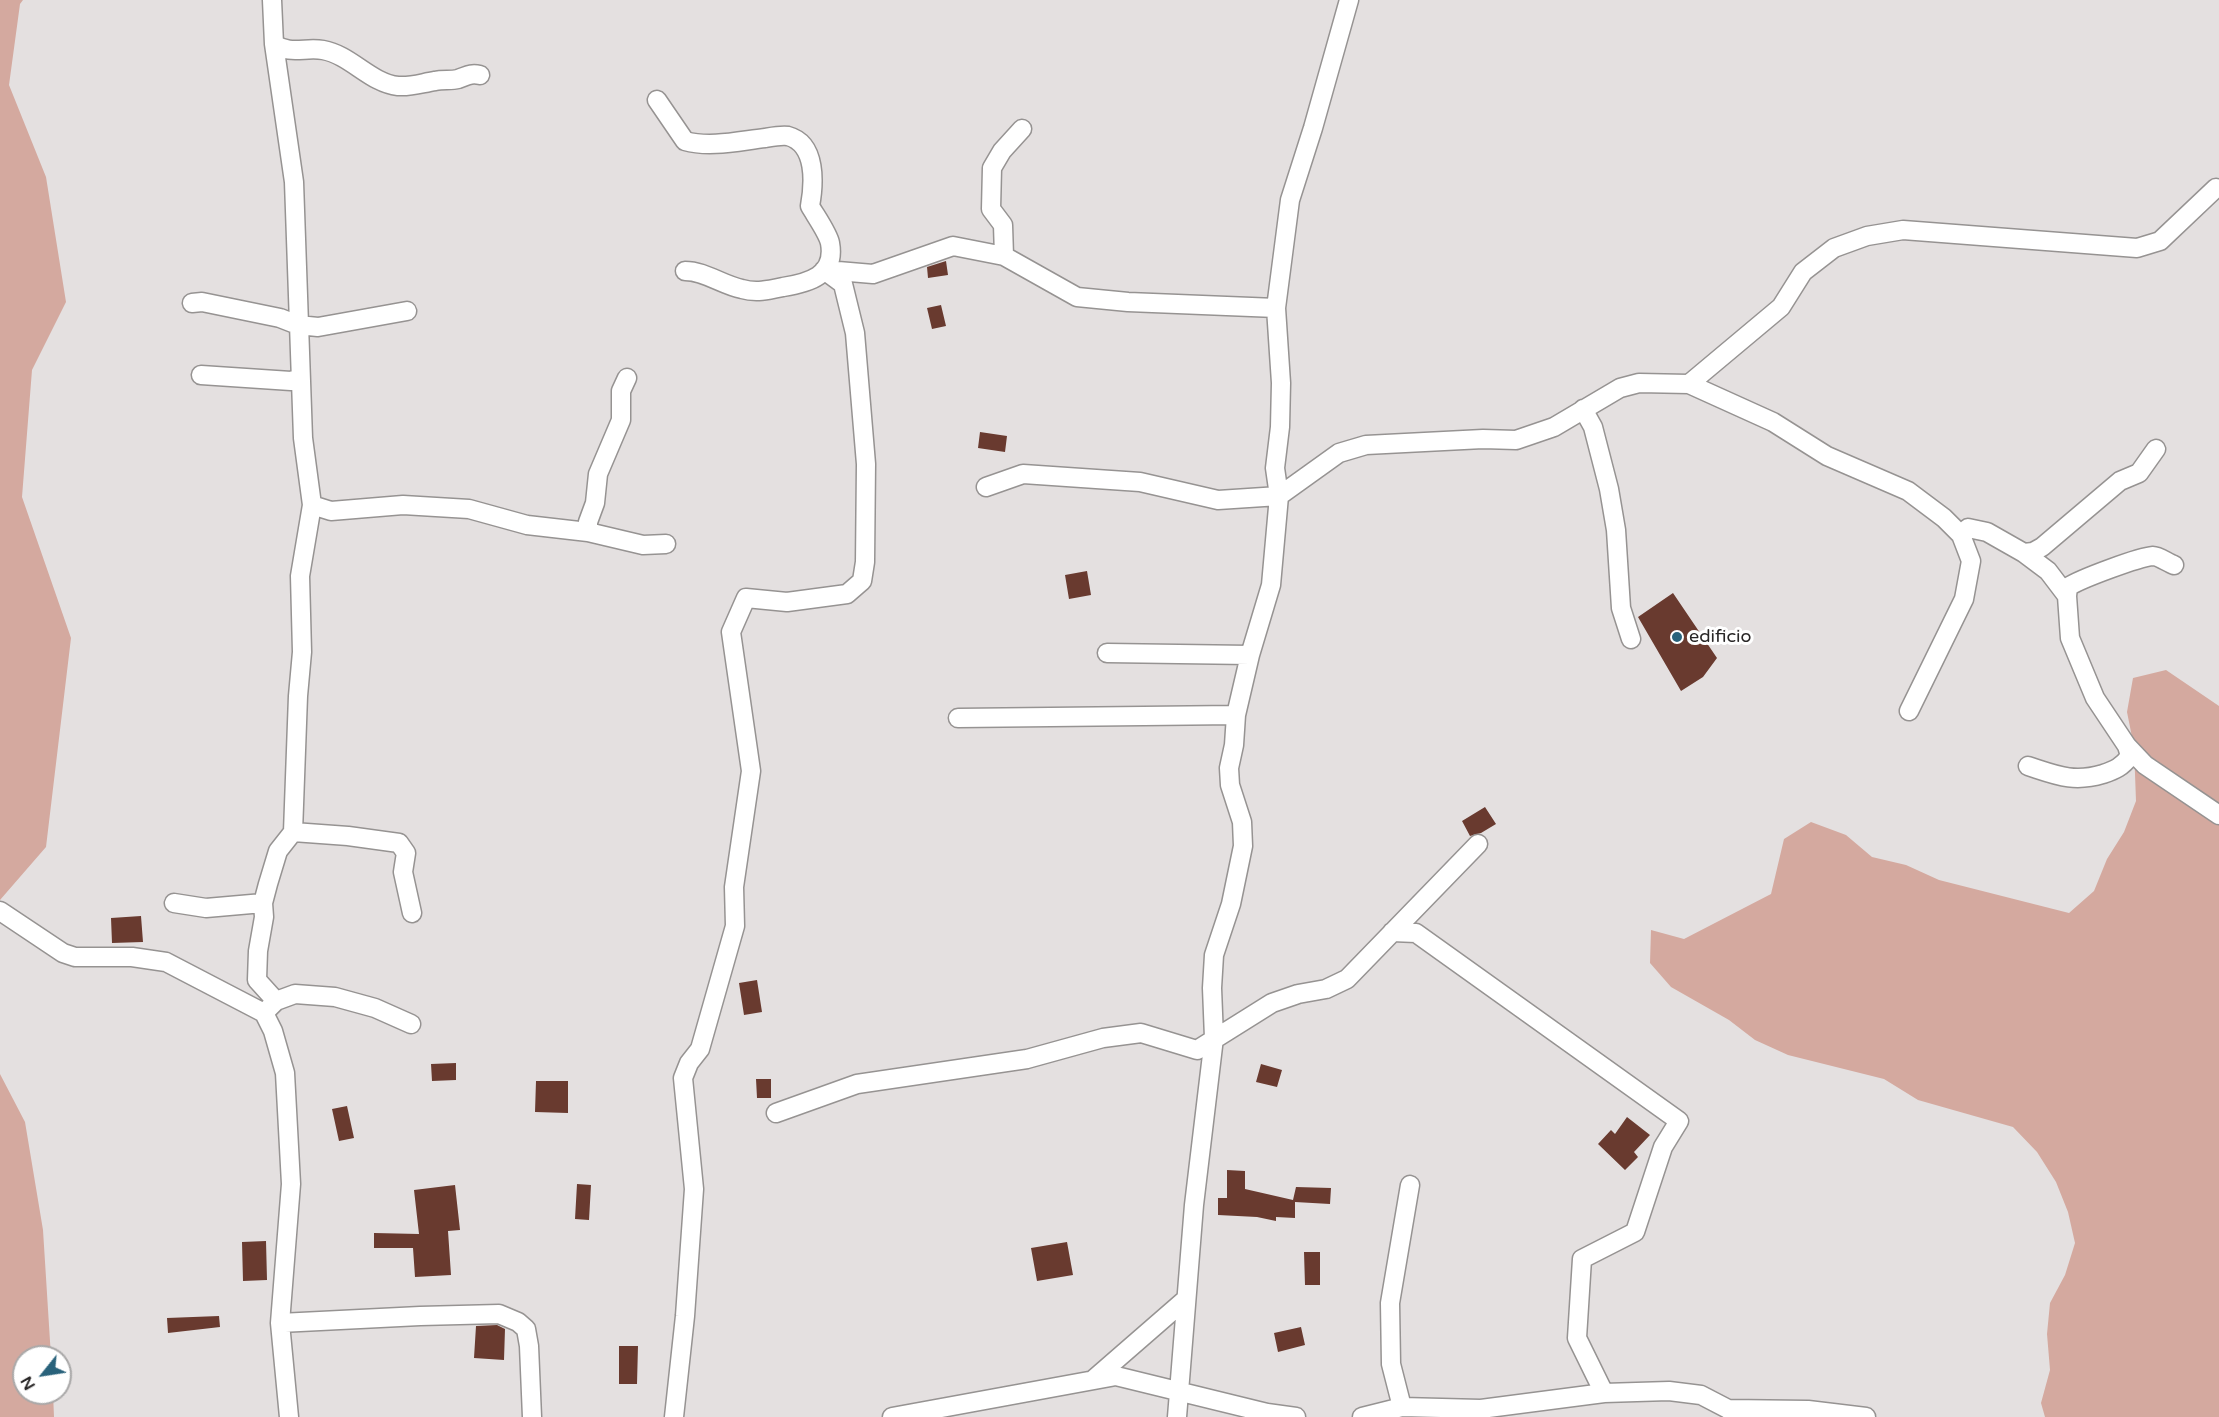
<!DOCTYPE html>
<html>
<head>
<meta charset="utf-8">
<style>
	body { margin:0 }
	#map { position:relative; width:2219px; height:1417px; overflow:hidden; background:#e4e0e0; font-family:"Varela Round",sans-serif }
	canvas { display:block }
	.north { position:absolute; left:12px; top:1345px; width:60px; height:60px; box-sizing:border-box; background:#fff; border:2px solid #a9a8a8; border-radius:50%; rotate:240deg; font-size:16px; font-weight:700; line-height:24px; text-align:center; color:#282626 }
	.north::after { content:''; display:block; margin:auto; width:21px; height:27px; background:#29627b; clip-path:polygon(50% 0,100% 100%,50% 72%,0 100%) }
</style>
</head>
<body>
<div id="map">
<canvas width="2219" height="1417"></canvas>
<div class="north">N</div>
</div>
<script>
const context = document.querySelector('canvas').getContext('2d');
context.lineJoin = 'round';
function paint(path, color) {
  context.fillStyle = color;
  context.fill(path, 'evenodd');
}
function strokePath(path, color, width, dash) {
  context.strokeStyle = color;
  context.lineWidth = width;
  context.lineCap = dash ? 'butt' : 'round';
  context.setLineDash(dash || []);
  context.stroke(path);
}
function drawText(font, color, halo, rows, align = 'center') {
  context.font = font + ' "Varela Round",sans-serif';
  context.lineWidth = 6;
  context.setLineDash([]);
  context.textBaseline = 'middle';
  context.strokeStyle = halo;
  context.fillStyle = color;
  for (const [text, x, y, turn = 0] of rows) {
    context.save();
    context.translate(x, y);
    context.rotate((+turn || 0) * Math.PI / 180);
    context.textAlign = isNaN(turn) ? turn : align;
    if (halo) context.strokeText(text, 0, 0);
    context.fillText(text, 0, 0);
    context.restore();
  }
}
paint(new Path2D(`
	M 0,0 L 23,0 L 20,4 L 9,85 L 46,177 L 66,302 L 32,370 L 22,497 L 71,638 L 46,847 L 0,900 Z
	M 2166,670 L 2219,706 L 2219,1417 L 2045,1417 L 2041,1403 L 2050,1370 L 2047,1334 L 2050,1303 L 2065,1275 L 2075,1243 L 2068,1212 L 2056,1182 L 2037,1152 L 2013,1127 L 1918,1100 L 1884,1079 L 1788,1055 L 1755,1040 L 1729,1020 L 1671,987 L 1650,963 L 1651,930 L 1684,939 L 1771,894 L 1784,839 L 1811,822 L 1846,835 L 1872,857 L 1906,865 L 1939,880 L 2069,913 L 2094,891 L 2107,859 L 2124,832 L 2136,801 L 2134,747 L 2127,712 L 2133,678 Z
	M 0,1074 L 25,1122 L 43,1230 L 51,1357 L 24,1357 L 24,1393 L 53,1393 L 54,1417 L 0,1417 Z`), '#d4a99f');
paint(new Path2D(`
	M 946,261 L 948,275 L 928,278 L 927,267 Z
	M 941,305 L 946,326 L 932,329 L 927,308 Z
	M 980,432 L 1007,436 L 1005,452 L 978,448 Z
	M 1087,571 L 1091,595 L 1069,599 L 1065,575 Z
	M 1673,593 L 1717,658 L 1703,677 L 1681,691 L 1638,617 Z
	M 1485,807 L 1496,824 L 1481,833 L 1470,836 L 1462,821 Z
	M 141,916 L 143,942 L 112,943 L 111,918 Z
	M 757,980 L 762,1012 L 744,1015 L 739,983 Z
	M 456,1063 L 456,1080 L 432,1081 L 431,1064 Z
	M 1261,1064 L 1282,1070 L 1277,1087 L 1256,1082 Z
	M 756,1079 L 771,1079 L 771,1098 L 757,1098 Z
	M 536,1081 L 568,1081 L 568,1113 L 535,1112 Z
	M 347,1106 L 354,1138 L 339,1141 L 332,1109 Z
	M 1627,1117 L 1650,1135 L 1634,1152 L 1638,1157 L 1625,1170 L 1598,1144 L 1611,1130 L 1615,1134 Z
	M 1227,1170 L 1245,1171 L 1245,1189 L 1293,1200 L 1296,1187 L 1331,1188 L 1330,1204 L 1295,1202 L 1295,1218 L 1276,1217 L 1276,1221 L 1257,1217 L 1218,1215 L 1218,1198 L 1227,1198 Z
	M 577,1184 L 591,1185 L 589,1220 L 575,1219 Z
	M 455,1185 L 460,1230 L 448,1231 L 451,1275 L 415,1277 L 413,1248 L 374,1248 L 374,1233 L 419,1234 L 414,1190 Z
	M 266,1241 L 267,1280 L 243,1281 L 242,1242 Z
	M 1067,1242 L 1073,1275 L 1037,1281 L 1031,1248 Z
	M 1304,1252 L 1320,1252 L 1320,1285 L 1305,1285 Z
	M 219,1316 L 220,1327 L 168,1333 L 167,1318 Z
	M 497,1325 L 505,1329 L 504,1360 L 474,1358 L 476,1326 Z
	M 1301,1327 L 1305,1345 L 1278,1352 L 1274,1333 Z
	M 619,1346 L 638,1346 L 637,1384 L 619,1384 Z`), '#693a2f');
const minor = new Path2D(`
	M 274,44 C 290,55 305,47 323,50 C 351,55 370,83 398,86 C 412,87 422,83 435,81 C 443,79 451,81 458,79 C 467,76 470,73 480,75
	M 657,100 L 685,141 C 710,148 739,141 765,138 C 771,137 781,135 788,136 C 817,144 814,184 810,206 C 815,215 828,233 830,243 C 836,276 808,283 783,287 C 769,290 756,293 742,289 C 722,285 705,271 685,271
	M 1004,256 L 1003,225 L 991,209 L 992,168 L 1002,151 L 1022,129
	M 826,270 L 873,274 L 953,246 L 1004,256 L 1077,297 L 1128,302 L 1276,308
	M 192,303 L 202,302 L 280,318 L 298,325 L 318,327 L 407,311
	M 201,375 L 291,381 L 300,378
	M 1689,384 L 1781,307 L 1803,272 L 1834,248 L 1867,236 L 1903,230 L 2137,248 L 2160,241 L 2216,188
	M 1583,409 L 1593,427 L 1609,489 L 1616,530 L 1621,608 L 1631,639
	M 986,487 L 1023,474 L 1140,482 L 1218,500 L 1279,496 L 1339,453 L 1366,445 L 1483,439 L 1516,440 L 1554,427 L 1620,388 L 1639,383 L 1689,384 L 1773,422 L 1827,456 L 1908,491 L 1944,518 L 1961,535 L 1971,561 L 1964,599 L 1909,711
	M 312,505 L 331,511 L 403,505 L 469,509 L 527,525 L 588,532 L 643,545 L 666,544
	M 588,532 L 588,522 L 595,503 L 598,474 L 621,420 L 621,391 L 627,378
	M 1961,535 L 1968,528 L 1987,532 L 2024,553 L 2048,571 L 2067,596 L 2070,638 L 2095,698 L 2127,746 L 2145,765 L 2219,815
	M 2024,553 L 2033,552 L 2042,547 L 2120,481 L 2139,473 L 2156,449
	M 2067,596 L 2068,587 C 2080,579 2139,557 2153,556 C 2159,556 2168,563 2174,565
	M 1107,653 L 1250,655
	M 958,718 L 1236,715
	M 2028,766 C 2056,775 2073,783 2103,774 C 2115,770 2122,767 2130,756 L 2127,746
	M 293,832 L 348,836 L 399,843 L 406,853 L 403,872 L 412,913
	M 174,903 L 206,908 L 263,903
	M 0,911 L 63,953 L 75,957 L 132,957 L 166,962 L 264,1013 L 273,1031 L 285,1073 L 291,1184 L 280,1323 L 289,1417
	M 1392,932 L 1416,933 L 1679,1121 L 1663,1147 L 1635,1232 L 1582,1259 L 1577,1338 L 1604,1393
	M 276,1001 L 295,994 L 335,997 L 375,1008 L 411,1024
	M 264,1013 L 276,1001 L 257,980 L 258,951 L 264,917 L 263,903 L 268,884 L 278,851 L 293,832 L 298,696 L 302,652 L 300,576 L 312,505 L 303,438 L 294,182 L 274,44 L 272,0
	M 776,1113 L 857,1084 L 1027,1059 L 1103,1038 L 1141,1033 L 1197,1050 L 1272,1003 L 1298,994 L 1326,989 L 1347,979 L 1478,844
	M 280,1323 L 420,1316 L 499,1314 L 518,1322 L 526,1329 L 529,1346 L 532,1417
	M 1094,1379 L 1186,1299
	M 1402,1407 L 1391,1364 L 1390,1303 L 1410,1185
	M 1728,1409 L 1808,1410 L 1866,1417
	M 674,1417 L 685,1316 L 694,1189 L 683,1078 L 689,1063 L 700,1049 L 735,926 L 734,887 L 751,771 L 731,632 L 746,598 L 787,602 L 847,594 L 862,581 L 865,562 L 866,464 L 855,333 L 843,284 L 824,270
	M 892,1417 L 1116,1376 L 1267,1413 L 1296,1417
	M 1177,1417 L 1194,1205 L 1214,1038 L 1212,988 L 1214,955 L 1231,904 L 1243,846 L 1242,822 L 1230,785 L 1229,768 L 1234,745 L 1236,715 L 1250,655 L 1271,585 L 1279,496 L 1275,468 L 1280,427 L 1281,383 L 1276,308 L 1290,200 L 1313,128 L 1349,0
	M 1362,1417 L 1402,1407 L 1481,1409 L 1604,1393 L 1669,1391 L 1701,1395 L 1728,1409 L 1737,1417`);
strokePath(minor, '#969392', 21);
strokePath(minor, '#fff', 18);
for (const [x, y, r, color] of [
	[1677,637,6,"#29627b"]
]) {
  const dot = new Path2D();
  dot.arc(x, y, r, 0, 2 * Math.PI);
  context.fillStyle = color;
  context.fill(dot);
  strokePath(dot, '#fff', 2);
}
drawText('18px', '#282626', '#fff', [
	["edificio",1689,637]
], 'left');
</script>
</body>
</html>
